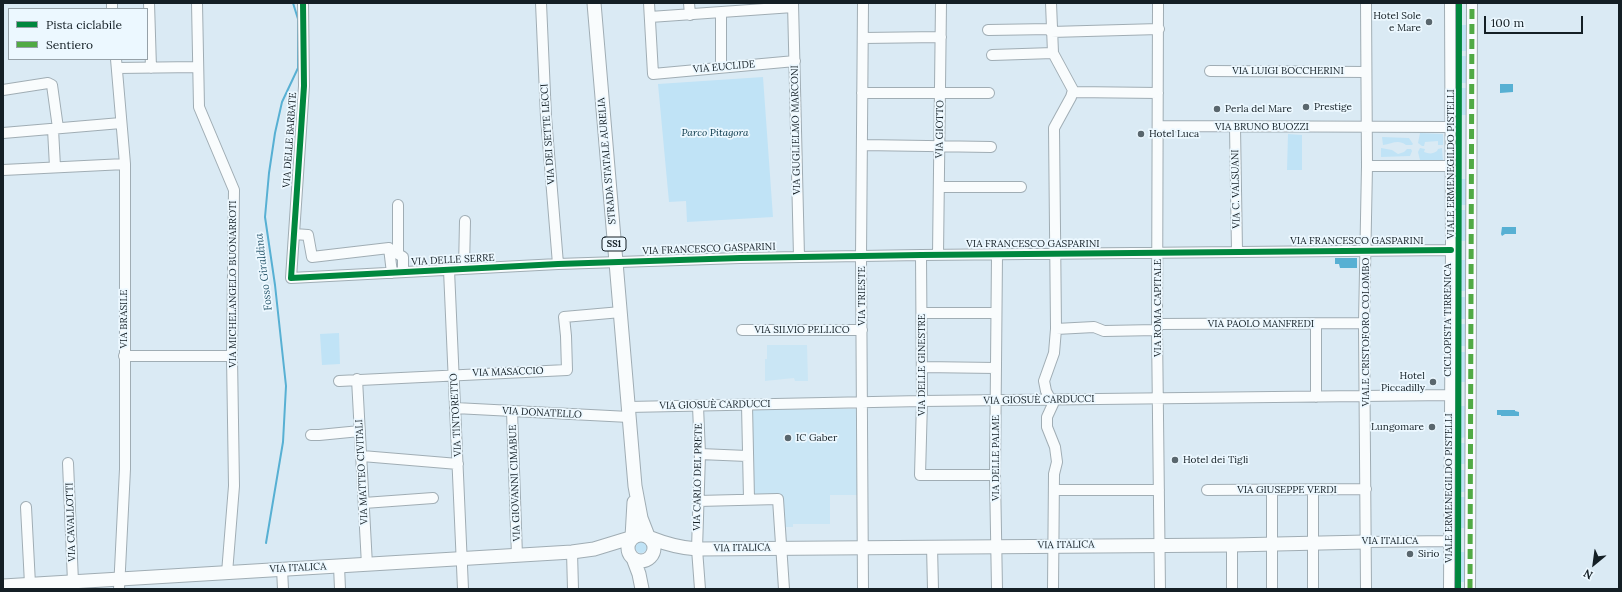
<!DOCTYPE html>
<html>
<head>
<meta charset="utf-8">
<style>
	body { margin:0 }
	#map { position:relative; width:1622px; height:592px; overflow:hidden; background:#daeaf4; font-family:Lora,serif }
	canvas { display:block }
	.frame { position:absolute; inset:0; border:4px solid #141f25; pointer-events:none }
	.legend { position:absolute; left:8px; top:8px; width:140px; height:52px; box-sizing:border-box; background:#ecf8ff; border:1px solid #96a1a8; margin:0; padding:5px 7px; list-style:none; font-size:12px; color:#141f25 }
	.legend li { display:flex; align-items:center; gap:8px; height:20px }
	.legend b { width:20px; border:1px solid #96a1a8 }
	.north { position:absolute; left:1574px; top:544px; width:40px; height:40px; -webkit-text-stroke:3px #ecf8ff; paint-order:stroke; rotate:209deg; font-size:11px; font-weight:700; line-height:16px; text-align:center; color:#141f25 }
	.north::after { content:''; display:block; margin:auto; width:14px; height:18px; background:#141f25; clip-path:polygon(50% 0,100% 100%,50% 72%,0 100%) }
	.scale { position:absolute; left:1484px; top:16px; width:99px; height:18px; box-sizing:border-box; border:2px solid #141f25; border-top:0; padding-left:5px; font-size:12px; line-height:14px; white-space:nowrap; color:#141f25; -webkit-text-stroke:3px #ecf8ff; paint-order:stroke }
</style>
</head>
<body>
<div id="map">
<canvas width="1622" height="592"></canvas>
<div class="frame"></div>
<ul class="legend">
<li><b style="height:5px;background:#00873e"></b>Pista ciclabile</li>
<li><b style="height:5px;background:#51aa44"></b>Sentiero</li>
</ul>
<div class="north">N</div>
<div class="scale">100 m</div>
</div>
<script>
const context = document.querySelector('canvas').getContext('2d');
context.lineJoin = 'round';
function paint(path, color) {
  context.fillStyle = color;
  context.fill(path, 'evenodd');
}
function strokePath(path, color, width, dash) {
  context.strokeStyle = color;
  context.lineWidth = width;
  context.lineCap = dash ? 'butt' : 'round';
  context.setLineDash(dash || []);
  context.stroke(path);
}
function drawText(font, color, halo, rows, align = 'center') {
  context.font = font + ' Lora,serif';
  context.lineWidth = 3.5;
  context.setLineDash([]);
  context.textBaseline = 'middle';
  context.strokeStyle = halo;
  context.fillStyle = color;
  for (const [text, x, y, turn = 0] of rows) {
    context.save();
    context.translate(x, y);
    context.rotate((+turn || 0) * Math.PI / 180);
    context.textAlign = isNaN(turn) ? turn : align;
    if (halo) context.strokeText(text, 0, 0);
    context.fillText(text, 0, 0);
    context.restore();
  }
}
paint(new Path2D(`
	M 767,345 L 807,345 L 808,381 L 795,381 L 794,378 L 765,381 L 765,359 L 767,359 Z
	M 752,409 L 858,409 L 858,495 L 830,495 L 830,524 L 793,524 L 793,527 L 783,527 L 782,496 L 752,496 Z`), '#cae6f5');
paint(new Path2D(`
	M 1461,25 L 1467,25 L 1467,51 L 1461,51 Z
	M 1461,56 L 1467,56 L 1467,83 L 1461,83 Z
	M 763,77 L 773,217 L 687,222 L 686,201 L 669,202 L 658,84 Z
	M 1461,88 L 1467,88 L 1467,115 L 1461,115 Z
	M 1420,133 L 1443,134 L 1443,145 L 1438,145 L 1438,141 L 1425,142 L 1424,146 L 1422,146 L 1418,143 Z
	M 1288,134 L 1302,135 L 1302,170 L 1287,170 Z
	M 1382,137 L 1409,138 L 1413,144 L 1412,145 L 1406,145 C 1398,139 1392,144 1383,145 Z
	M 1381,148 L 1392,150 L 1398,154 L 1404,152 L 1407,149 L 1411,149 L 1412,151 L 1410,156 L 1381,157 Z
	M 1420,148 L 1425,149 L 1424,152 C 1429,154 1433,154 1437,151 L 1438,149 L 1442,148 L 1443,161 L 1420,160 L 1418,152 Z
	M 1461,179 L 1467,179 L 1467,205 L 1461,205 Z
	M 1461,210 L 1467,210 L 1467,241 L 1461,241 Z
	M 1461,260 L 1467,260 L 1467,291 L 1461,291 Z
	M 1461,297 L 1467,297 L 1467,319 L 1461,319 Z
	M 1461,324 L 1467,324 L 1466,346 L 1461,346 Z
	M 339,333 L 340,364 L 322,365 L 320,334 Z
	M 1461,352 L 1467,352 L 1467,382 L 1461,382 Z
	M 1461,406 L 1467,406 L 1467,437 L 1461,438 Z
	M 1461,443 L 1467,443 L 1466,464 L 1461,464 Z
	M 1461,470 L 1466,470 L 1466,492 L 1461,492 Z
	M 1461,497 L 1467,497 L 1466,528 L 1460,528 Z
	M635 547a6 6 0 1 1 12 0a6 6 0 1 1-12 0Z
	M 1461,552 L 1467,552 L 1466,582 L 1460,582 Z`), '#c0e3f6');
paint(new Path2D(`
	M 1500,84 L 1513,84 L 1513,92 L 1500,93 Z
	M 1502,227 L 1516,227 L 1516,234 L 1505,234 L 1502,236 L 1501,234 Z
	M 1335,258 L 1357,258 L 1357,268 L 1340,268 L 1339,264 L 1335,264 Z
	M 1497,410 L 1515,410 L 1515,411 L 1519,412 L 1519,416 L 1501,416 L 1501,415 L 1497,415 Z`), '#57b0d3');
strokePath(new Path2D(`
	M 266,543 L 283,442 L 286,386 L 275,285 L 265,217 L 269,173 L 275,133 L 282,102 L 298,68 L 298,19 L 293,3`), '#57b0d3', 2);
const minor = new Path2D(`
	M 112,3 L 112,9
	M 149,3 L 151,68
	M 197,3 L 199,107 L 234,190 L 232,356 L 234,486 L 227,573
	M 303,3 L 304,86 L 291,278 L 558,264 L 740,258 L 921,255 L 1451,250
	M 541,3 L 546,117 L 558,264
	M 649,3 L 653,74 L 795,61
	M 689,3 L 690,15
	M 793,3 L 799,257
	M 863,3 L 861,257 L 863,589
	M 1051,3 L 1053,53 L 1073,90 L 1071,97 L 1054,128 L 1056,329 L 1054,353 L 1044,381 L 1046,391 L 1053,404 L 1047,417 L 1047,427 L 1055,447 L 1057,462 L 1054,474 L 1053,589
	M 1158,3 L 1157,330 L 1160,589
	M 1366,3 L 1367,166 L 1364,323 L 1366,589
	M 721,13 L 721,67
	M 650,17 L 793,7
	M 988,30 L 1051,29
	M 1051,32 L 1159,29
	M 863,38 L 941,37
	M 992,55 L 1053,53
	M 116,59 L 125,164 L 125,469 L 119,589
	M 117,68 L 198,67
	M 1210,71 L 1366,72
	M 3,90 L 48,83 L 52,85 L 58,128
	M 1073,92 L 1158,93
	M 862,93 L 989,93
	M 1158,126 L 1450,127
	M 1235,127 L 1237,251
	M 53,129 L 55,167
	M 3,133 L 121,123
	M 863,145 L 991,147
	M 1367,166 L 1450,166
	M 3,170 L 125,164
	M 940,187 L 1021,187
	M 398,205 L 398,254 L 403,257 L 403,272
	M 294,234 L 308,235 L 312,257 L 389,248 L 392,273
	M 921,255 L 922,401 L 920,475 L 995,475
	M 938,255 L 941,3
	M 997,255 L 995,475 L 997,589
	M 464,269 L 465,221
	M 449,270 L 463,589
	M 922,313 L 996,313
	M 1158,324 L 1364,323
	M 1056,329 L 1094,327 L 1104,331 L 1157,330
	M 742,330 L 862,330
	M 124,356 L 232,356
	M 922,367 L 996,368
	M 357,379 L 367,565
	M 339,381 L 567,370 L 566,336 L 564,317 L 621,312
	M 1316,397 L 1316,324
	M 747,405 L 749,499
	M 698,406 L 700,454 L 697,549 L 700,589
	M 628,407 L 922,401 L 1450,395
	M 455,408 L 629,417
	M 512,411 L 517,556
	M 311,435 L 319,435 L 360,431
	M 700,454 L 747,456
	M 362,456 L 458,464
	M 68,463 L 73,582
	M 1054,490 L 1159,490
	M 1207,490 L 1366,489
	M 698,501 L 778,499 L 784,589
	M 364,503 L 433,498
	M 26,507 L 30,584
	M 1366,542 L 1448,541
	M 932,546 L 933,589
	M 572,552 L 573,589
	M 339,566 L 340,589
	M 282,569 L 283,589
	M 1232,589 L 1232,545
	M 1272,589 L 1272,490
	M 1313,589 L 1313,490
	M 1449,589 L 1451,246 L 1450,3
	M 1470,589 L 1472,3`);
const major = new Path2D(`
	M 594,3 L 635,486 L 641,518 L 648,536
	M628 548a13 13 0 1 1 26 0a13 13 0 1 1-26 0Z
	M 632,537 L 634,502
	M 651,538 C 666,544 680,548 697,549 L 1232,545 L 1366,542
	M 633,558 L 639,574 L 642,589
	M 3,586 L 572,552 L 594,549 L 630,538`);
strokePath(minor, '#a0adb4', 12);
strokePath(major, '#a0adb4', 15);
strokePath(minor, '#f9fcfd', 10);
strokePath(major, '#f9fcfd', 13);
strokePath(new Path2D(`
	M 1470,589 L 1472,3`), '#51aa44', 5, [10, 5]);
strokePath(new Path2D(`
	M 303,3 L 304,86 L 291,278 L 558,264 L 740,258 L 921,255 L 1451,250
	M 1458,589 L 1459,3`), '#00873e', 6);
for (const [x, y, r, color] of [
	[1429,22,4,"#59666d"],
	[1306,107,4,"#59666d"],
	[1217,109,4,"#59666d"],
	[1141,134,4,"#59666d"],
	[1433,382,4,"#59666d"],
	[1432,427,4,"#59666d"],
	[788,438,4,"#59666d"],
	[1175,460,4,"#59666d"],
	[1410,554,4,"#59666d"]
]) {
  const dot = new Path2D();
  dot.arc(x, y, r, 0, 2 * Math.PI);
  context.fillStyle = color;
  context.fill(dot);
  strokePath(dot, '#ecf8ff', 1.5);
}
for (const [x, y, w] of [
	[614,244,24]
]) {
  const box = new Path2D();
  box.roundRect(x - w / 2, y - 7, w, 14, 3);
  context.fillStyle = '#ecf8ff';
  context.fill(box);
  strokePath(box, '#141f25', 1);
}
drawText('bold 9px', '#141f25', null, [
	["SS1",614,244]
]);
drawText('10px', '#141f25', '#ecf8ff', [
	["Hotel Sole",1421,16,"right"],
	["e Mare",1421,28,"right"],
	["Prestige",1314,107],
	["Perla del Mare",1225,109],
	["Hotel Luca",1149,134],
	["Hotel",1425,376,"right"],
	["Piccadilly",1425,388,"right"],
	["Lungomare",1424,427,"right"],
	["IC Gaber",796,438],
	["Hotel dei Tigli",1183,460],
	["Sirio",1418,554]
], 'left');
drawText('10px', '#141f25', '#ecf8ff', [
	["VIA EUCLIDE",724,67,-5],
	["VIA LUIGI BOCCHERINI",1288,71],
	["VIA BRUNO BUOZZI",1262,127],
	["VIA GIOTTO",940,129,-89],
	["VIA GUGLIELMO MARCONI",796,130,-91],
	["VIA DEI SETTE LECCI",548,134,-94],
	["VIA DELLE BARBATE",290,140,-86],
	["STRADA STATALE AURELIA",607,161,-95],
	["VIALE ERMENEGILDO PISTELLI",1451,164,-90],
	["VIA C. VALSUANI",1236,189,-91],
	["VIA FRANCESCO GASPARINI",1357,241],
	["VIA FRANCESCO GASPARINI",1033,244],
	["VIA FRANCESCO GASPARINI",709,249,-2],
	["VIA DELLE SERRE",453,260,-3],
	["VIA MICHELANGELO BUONARROTI",233,284,-90],
	["VIA TRIESTE",862,296,-90],
	["VIA ROMA CAPITALE",1158,308,-90],
	["VIA BRASILE",124,319,-90],
	["CICLOPISTA TIRRENICA",1448,320,-90],
	["VIA PAOLO MANFREDI",1261,324],
	["VIA SILVIO PELLICO",802,330],
	["VIALE CRISTOFORO COLOMBO",1366,332,-90],
	["VIA DELLE GINESTRE",922,365,-90],
	["VIA MASACCIO",508,372,-2],
	["VIA GIOSUÈ CARDUCCI",1039,400,-1],
	["VIA GIOSUÈ CARDUCCI",715,405,-1],
	["VIA DONATELLO",542,413,3],
	["VIA TINTORETTO",456,415,-93],
	["VIA DELLE PALME",996,458,-90],
	["VIA MATTEO CIVITALI",362,472,-93],
	["VIA CARLO DEL PRETE",698,477,-89],
	["VIA GIOVANNI CIMABUE",515,483,-92],
	["VIALE ERMENEGILDO PISTELLI",1449,488,-90],
	["VIA GIUSEPPE VERDI",1287,490],
	["VIA CAVALLOTTI",71,522,-92],
	["VIA ITALICA",1390,541],
	["VIA ITALICA",1066,545,-1],
	["VIA ITALICA",742,548,-1],
	["VIA ITALICA",298,568,-3]
]);
drawText('italic 10px', '#003043', '#ecf8ff', [
	["Parco Pitagora",715,133]
]);
drawText('italic 11px', '#2c596e', '#ecf8ff', [
	["Fosso Giraldina",264,272,-97]
]);
</script>
</body>
</html>
